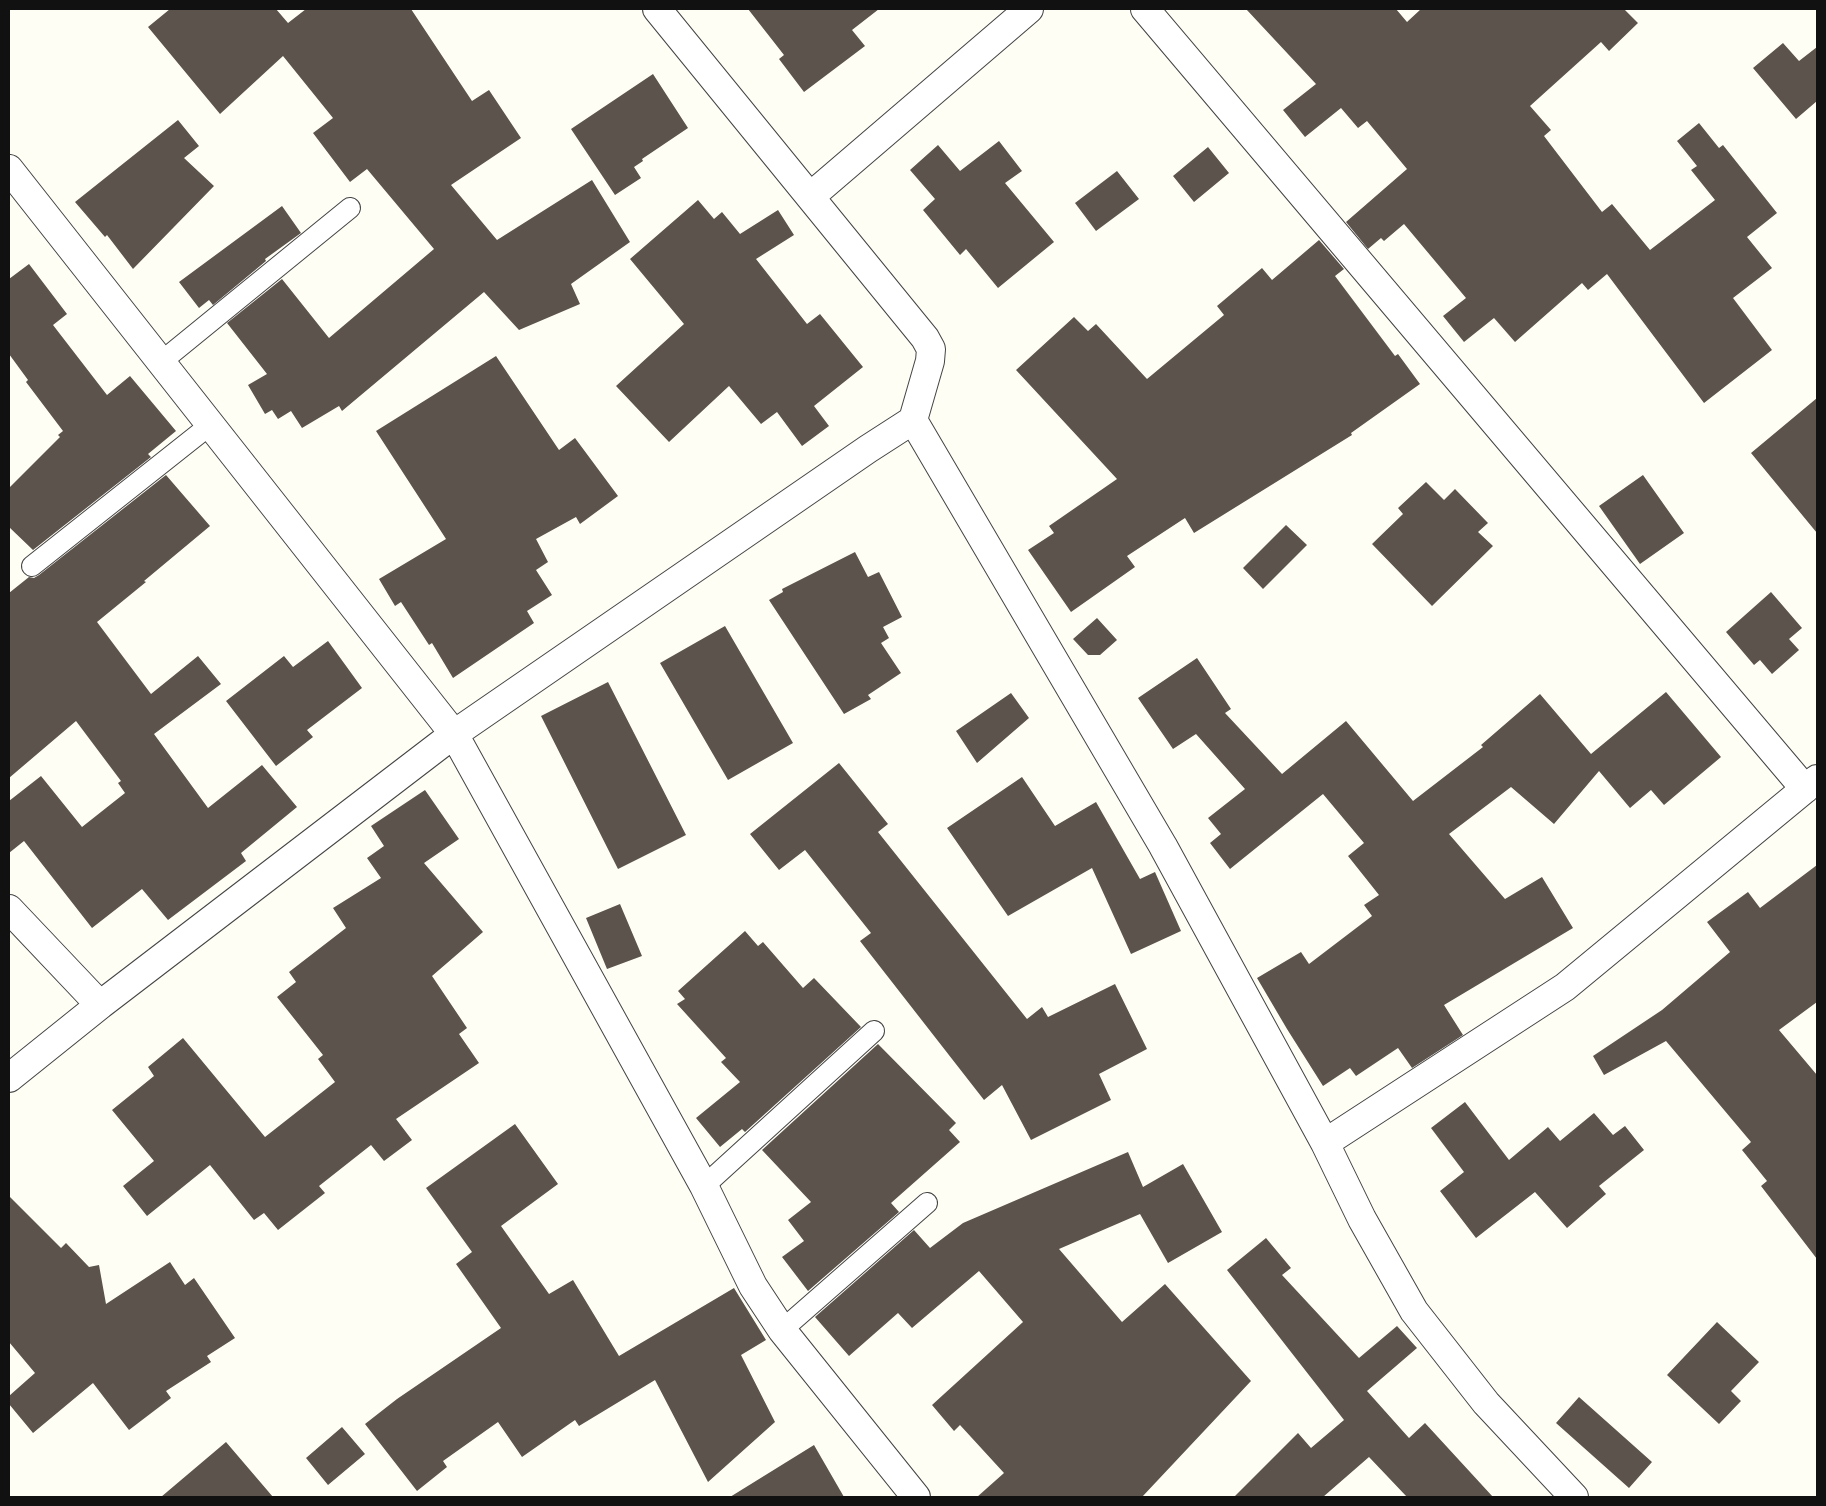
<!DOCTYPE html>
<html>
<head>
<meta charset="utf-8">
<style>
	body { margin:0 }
	#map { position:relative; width:1826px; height:1506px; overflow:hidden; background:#fffef5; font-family:"Playfair Display",serif }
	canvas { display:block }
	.frame { position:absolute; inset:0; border:10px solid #111; pointer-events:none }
</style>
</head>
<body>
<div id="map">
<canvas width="1826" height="1506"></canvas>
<div class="frame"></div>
</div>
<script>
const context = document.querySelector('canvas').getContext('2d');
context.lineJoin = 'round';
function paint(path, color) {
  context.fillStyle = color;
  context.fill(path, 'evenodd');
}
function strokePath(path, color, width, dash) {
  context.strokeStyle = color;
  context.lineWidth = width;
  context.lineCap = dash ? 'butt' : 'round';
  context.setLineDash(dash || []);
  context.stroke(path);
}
paint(new Path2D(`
	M 170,9 L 276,9 L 288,23 L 306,9 L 411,9 L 472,101 L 489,90 L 521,138 L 451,185 L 497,240 L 592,180 L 630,242 L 571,284 L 580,304 L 519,330 L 484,292 L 342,411 L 339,406 L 302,428 L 291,411 L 278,419 L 272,410 L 265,414 L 248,385 L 267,374 L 227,323 L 282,279 L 329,338 L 434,249 L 367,169 L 350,182 L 313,133 L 333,118 L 283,56 L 220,114 L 148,27 Z
	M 748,9 L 879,9 L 852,30 L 865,46 L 804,92 L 779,59 L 784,55 Z
	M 1246,9 L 1396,9 L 1407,22 L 1421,9 L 1624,9 L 1638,23 L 1609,51 L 1601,42 L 1530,106 L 1551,130 L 1544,136 L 1602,212 L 1612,204 L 1650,250 L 1715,200 L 1691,170 L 1697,166 L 1677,141 L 1699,123 L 1719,148 L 1723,145 L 1777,213 L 1747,237 L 1772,268 L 1733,298 L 1772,350 L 1704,403 L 1607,274 L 1588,290 L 1582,283 L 1515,342 L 1494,318 L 1464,342 L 1443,316 L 1466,298 L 1404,224 L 1384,241 L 1381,238 L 1368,249 L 1346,222 L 1407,169 L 1367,121 L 1358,128 L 1341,108 L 1305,137 L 1283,110 L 1316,84 Z
	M 1783,43 L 1799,61 L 1817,47 L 1817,101 L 1796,119 L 1753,68 Z
	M 653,74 L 688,128 L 642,159 L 643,161 L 634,167 L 641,178 L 615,195 L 571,129 Z
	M 178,120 L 199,146 L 184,158 L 214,186 L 133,269 L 107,235 L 105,237 L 75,202 Z
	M 999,141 L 1022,171 L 1005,183 L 1054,242 L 998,288 L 966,249 L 960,255 L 923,210 L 935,199 L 910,170 L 938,145 L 960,171 Z
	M 1208,147 L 1229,173 L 1194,202 L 1173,176 Z
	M 1117,171 L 1139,199 L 1096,231 L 1075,203 Z
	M 698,200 L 714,219 L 722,212 L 740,234 L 778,210 L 794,235 L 756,259 L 807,324 L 820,314 L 863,367 L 814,406 L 829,426 L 802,446 L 777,412 L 761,424 L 729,386 L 669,442 L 616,386 L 684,324 L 630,259 Z
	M 282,206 L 301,233 L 265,259 L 266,261 L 213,305 L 209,300 L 199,308 L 179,282 Z
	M 1319,240 L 1344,269 L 1335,276 L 1395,356 L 1398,354 L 1420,384 L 1351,433 L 1352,435 L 1194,533 L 1185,518 L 1127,556 L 1135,567 L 1071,612 L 1028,550 L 1054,533 L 1049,526 L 1117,479 L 1016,370 L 1074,317 L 1088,331 L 1096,324 L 1147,379 L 1224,315 L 1217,306 L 1262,268 L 1272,280 Z
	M 29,264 L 67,314 L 53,325 L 107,395 L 130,376 L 176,431 L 148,454 L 151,457 L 33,550 L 9,527 L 9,488 L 60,437 L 58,435 L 63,431 L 26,382 L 28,380 L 9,354 L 9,279 Z
	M 496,356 L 559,450 L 575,438 L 618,496 L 580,524 L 576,517 L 536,539 L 548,562 L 536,570 L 552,595 L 527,611 L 534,623 L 453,678 L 432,643 L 429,645 L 401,602 L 395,606 L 379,579 L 446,539 L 376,431 Z
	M 1817,398 L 1817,533 L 1751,453 Z
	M 166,475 L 210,526 L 144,581 L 146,582 L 97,622 L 151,694 L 198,656 L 221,684 L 154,734 L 208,808 L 262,765 L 297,807 L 241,853 L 246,861 L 168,920 L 142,889 L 92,928 L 24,841 L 9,853 L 9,801 L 41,776 L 82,827 L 125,793 L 118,783 L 121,781 L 76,721 L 9,778 L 9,593 L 29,577 L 34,578 L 39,575 Z
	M 1643,475 L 1684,533 L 1640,564 L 1599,506 Z
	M 1426,482 L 1444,500 L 1455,489 L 1488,523 L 1478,532 L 1493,546 L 1432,606 L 1372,544 L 1403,514 L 1398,508 Z
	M 1286,525 L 1307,545 L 1263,589 L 1243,568 Z
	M 855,552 L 868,577 L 879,572 L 902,617 L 883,627 L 889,638 L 881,643 L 901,673 L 868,695 L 871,699 L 844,714 L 769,600 L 783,592 L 782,589 Z
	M 1771,592 L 1802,628 L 1789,639 L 1799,650 L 1772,674 L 1760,660 L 1754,665 L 1726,632 Z
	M 1097,618 L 1117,640 L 1100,655 L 1088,655 L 1073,639 Z
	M 725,626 L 793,743 L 728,780 L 660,663 Z
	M 328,641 L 362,688 L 307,730 L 313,737 L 276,766 L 226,701 L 284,656 L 293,667 Z
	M 1197,658 L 1231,709 L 1225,713 L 1282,774 L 1346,721 L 1413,801 L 1483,747 L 1481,745 L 1540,694 L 1591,754 L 1666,692 L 1721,757 L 1664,805 L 1651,790 L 1630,808 L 1599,771 L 1554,824 L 1511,787 L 1449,834 L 1505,899 L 1542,877 L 1573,928 L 1444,1005 L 1463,1035 L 1412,1068 L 1398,1048 L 1356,1076 L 1350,1068 L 1323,1086 L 1287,1029 L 1257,978 L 1301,952 L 1309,964 L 1372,916 L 1364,905 L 1379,895 L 1348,856 L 1364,843 L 1323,794 L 1230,869 L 1210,843 L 1221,834 L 1208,818 L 1245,789 L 1196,734 L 1173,749 L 1138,698 Z
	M 608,682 L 686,835 L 618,869 L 541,716 Z
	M 1011,693 L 1029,718 L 977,763 L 956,731 Z
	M 839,763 L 888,824 L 878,832 L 1027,1019 L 1042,1007 L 1048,1017 L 1115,984 L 1147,1049 L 1099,1074 L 1111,1100 L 1031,1140 L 1002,1085 L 984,1100 L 860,941 L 871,933 L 805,850 L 779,870 L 750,834 Z
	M 1022,777 L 1055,826 L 1096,802 L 1140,879 L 1155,872 L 1181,931 L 1131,954 L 1092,868 L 1008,916 L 947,828 Z
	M 425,790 L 459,839 L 424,863 L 483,932 L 432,976 L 467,1028 L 459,1034 L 479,1063 L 396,1119 L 412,1140 L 384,1161 L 371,1145 L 319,1186 L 325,1193 L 278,1230 L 264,1213 L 254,1220 L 210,1165 L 147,1216 L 123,1186 L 154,1161 L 112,1110 L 154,1076 L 148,1067 L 183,1038 L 265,1137 L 335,1082 L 318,1059 L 323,1055 L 277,997 L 296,982 L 289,972 L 346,928 L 333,908 L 381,878 L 367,858 L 384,846 L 371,826 Z
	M 1817,865 L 1817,1002 L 1779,1030 L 1817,1075 L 1817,1259 L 1761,1186 L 1767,1181 L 1742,1150 L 1751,1142 L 1666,1041 L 1604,1075 L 1593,1056 L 1662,1010 L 1730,952 L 1707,922 L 1748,892 L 1760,908 Z
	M 620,904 L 642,956 L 607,969 L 586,918 Z
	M 745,931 L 758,946 L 763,942 L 803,988 L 814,978 L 861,1027 L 745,1132 L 742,1129 L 720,1147 L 696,1118 L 740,1082 L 721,1062 L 726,1058 L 677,1004 L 685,999 L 678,991 Z
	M 878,1044 L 956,1123 L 949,1130 L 960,1142 L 891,1203 L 899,1212 L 808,1291 L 782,1257 L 804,1241 L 788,1220 L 811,1202 L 762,1150 Z
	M 1465,1102 L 1509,1160 L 1548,1127 L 1560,1141 L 1594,1113 L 1613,1135 L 1625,1126 L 1644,1150 L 1599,1186 L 1606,1194 L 1567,1228 L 1535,1192 L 1476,1238 L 1440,1191 L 1464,1172 L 1431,1128 Z
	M 515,1124 L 558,1184 L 501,1226 L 549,1294 L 573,1280 L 619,1356 L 734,1288 L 766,1340 L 741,1355 L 775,1422 L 708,1482 L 655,1380 L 579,1426 L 575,1420 L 522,1457 L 498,1422 L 443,1461 L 447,1467 L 417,1491 L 365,1424 L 397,1399 L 501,1328 L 456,1264 L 472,1252 L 426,1188 Z
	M 1128,1152 L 1143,1187 L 1183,1164 L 1222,1232 L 1168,1263 L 1140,1214 L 1059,1249 L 1122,1322 L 1165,1284 L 1251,1381 L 1142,1497 L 977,1497 L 1004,1473 L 960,1425 L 954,1431 L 932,1405 L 1023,1322 L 979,1271 L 912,1328 L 898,1313 L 849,1356 L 815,1317 L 914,1230 L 930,1248 L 963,1223 Z
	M 9,1196 L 61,1248 L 66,1243 L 89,1267 L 99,1265 L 106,1304 L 170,1262 L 185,1285 L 194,1278 L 235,1338 L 207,1356 L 211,1362 L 166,1391 L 171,1398 L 129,1430 L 93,1383 L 33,1433 L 9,1404 L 9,1396 L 35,1373 L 9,1342 Z
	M 1266,1238 L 1291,1268 L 1282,1275 L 1359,1358 L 1397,1326 L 1417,1348 L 1367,1391 L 1409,1438 L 1425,1423 L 1493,1497 L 1407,1497 L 1369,1457 L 1323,1497 L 1234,1497 L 1298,1433 L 1311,1448 L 1344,1420 L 1227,1270 Z
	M 1717,1322 L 1759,1362 L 1731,1391 L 1741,1401 L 1719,1424 L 1667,1375 Z
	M 1579,1397 L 1652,1462 L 1629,1488 L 1556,1423 Z
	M 342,1427 L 365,1454 L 328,1485 L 306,1458 Z
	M 226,1442 L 273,1497 L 161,1497 Z
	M 814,1445 L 844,1497 L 730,1497 Z`), '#5b534c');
const lane = new Path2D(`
	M 161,362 L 350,208
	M 32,566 L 210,425
	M 704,1186 L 874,1031
	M 782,1330 L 927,1203`);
const street = new Path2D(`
	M 1145,9 L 1805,789
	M 9,169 L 454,734 L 704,1186 L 753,1286 L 782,1330 L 916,1497
	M 811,196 L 1029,9
	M 913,420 L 1163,846 L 1325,1143 L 1362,1219 L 1414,1311 L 1486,1403 L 1574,1497
	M 9,909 L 100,1005
	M 9,1078 L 100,1005 L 454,734 L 868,449 L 913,420 L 930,361 L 931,349 L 925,338 L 657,9
	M 1325,1143 L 1565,987 L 1817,779`);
strokePath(lane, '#444', 22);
strokePath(street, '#444', 30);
strokePath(lane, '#fff', 20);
strokePath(street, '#fff', 28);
</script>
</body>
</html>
